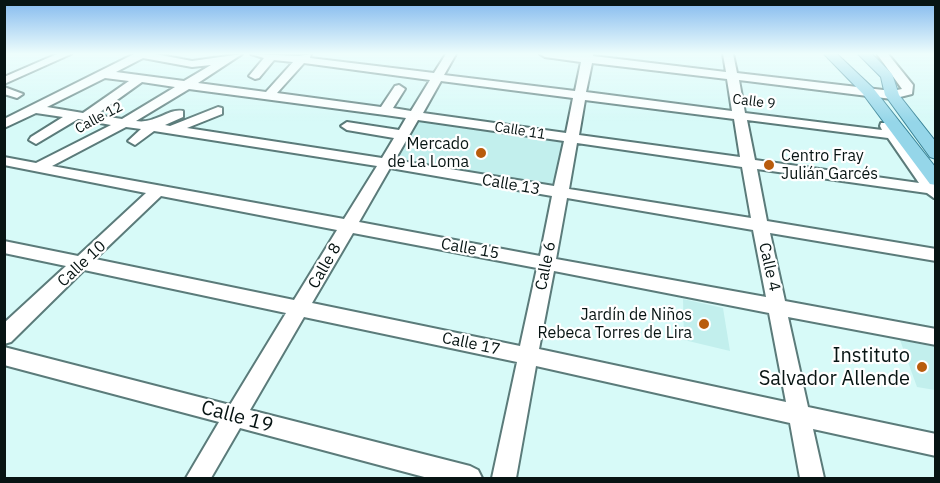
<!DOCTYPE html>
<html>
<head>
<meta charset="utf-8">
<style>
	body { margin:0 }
	#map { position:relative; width:940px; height:483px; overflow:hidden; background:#d7faf8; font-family:"IBM Plex Sans",sans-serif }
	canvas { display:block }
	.frame { position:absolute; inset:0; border:6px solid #071413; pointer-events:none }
</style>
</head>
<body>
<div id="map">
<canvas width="940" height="483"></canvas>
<div class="frame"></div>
</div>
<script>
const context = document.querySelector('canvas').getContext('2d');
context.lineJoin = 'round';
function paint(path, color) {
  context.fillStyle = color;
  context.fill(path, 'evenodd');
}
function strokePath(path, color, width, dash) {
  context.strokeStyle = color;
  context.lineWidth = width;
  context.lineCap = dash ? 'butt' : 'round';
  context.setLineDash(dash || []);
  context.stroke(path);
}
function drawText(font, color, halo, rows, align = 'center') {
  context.font = font + ' "IBM Plex Sans",sans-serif';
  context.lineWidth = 4.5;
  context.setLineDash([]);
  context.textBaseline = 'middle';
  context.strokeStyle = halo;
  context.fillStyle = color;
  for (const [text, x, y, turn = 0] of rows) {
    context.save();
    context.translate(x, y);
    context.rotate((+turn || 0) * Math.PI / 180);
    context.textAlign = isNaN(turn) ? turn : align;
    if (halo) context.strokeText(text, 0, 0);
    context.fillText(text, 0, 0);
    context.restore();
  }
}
paint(new Path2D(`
	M 416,121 L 566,143 L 556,188 L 393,163 Z
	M 683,299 L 723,308 L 730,351 L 684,340 Z
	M 900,340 L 935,347 L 935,390 L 917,387 Z`), '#c2efed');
const minor = new Path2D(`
	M 57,54 L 71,54 L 4,84 L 4,77 Z
	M 134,54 L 155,54 L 192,61 L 242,54 L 198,83 L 266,92 L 293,62 L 274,60 L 259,78 L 255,79 L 249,76 L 264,58 L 251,54 L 299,56 L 311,54 L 310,58 L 434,73 L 446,54 L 456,54 L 444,75 L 575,91 L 581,62 L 545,57 L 540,54 L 593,54 L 593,56 L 726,72 L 723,54 L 733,54 L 737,73 L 892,91 L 902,89 L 877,54 L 888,54 L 913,85 L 912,94 L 892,99 L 739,80 L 745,113 L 882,130 L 880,126 L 881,123 L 891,123 L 936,184 L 934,198 L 927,193 L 757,169 L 767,221 L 936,249 L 936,261 L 770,233 L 785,301 L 936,329 L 936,345 L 788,317 L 808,407 L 936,434 L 936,456 L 813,429 L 824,478 L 800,478 L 790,423 L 536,366 L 516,478 L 492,478 L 517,362 L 304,317 L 250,410 L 470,466 L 478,470 L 482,478 L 428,478 L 240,428 L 211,478 L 186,478 L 219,422 L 4,365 L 4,347 L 230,405 L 286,313 L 84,270 L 11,342 L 4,344 L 4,323 L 66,266 L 4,253 L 4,241 L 78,256 L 146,193 L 4,165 L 4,157 L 36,163 L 111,125 L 78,119 L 36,144 L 29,140 L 31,137 L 63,117 L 36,113 L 4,128 L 4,119 ZM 143,58 L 192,67 L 211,65 L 184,81 L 116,72 ZM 304,63 L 430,80 L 411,111 L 393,108 L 405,89 L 399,85 L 395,86 L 381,107 L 277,93 ZM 592,63 L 727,79 L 732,111 L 586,92 ZM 105,78 L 129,81 L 83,113 L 47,107 ZM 441,81 L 573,98 L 566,133 L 423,113 ZM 142,82 L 175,87 L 122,119 L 96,115 ZM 189,89 L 385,115 L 406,118 L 399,130 L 347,122 L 341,126 L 347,130 L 394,138 L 382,158 L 187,128 L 222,114 L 222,108 L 218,107 L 170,126 L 165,125 L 183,117 L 183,111 C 168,108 157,124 136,121 ZM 585,100 L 734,119 L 740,157 L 579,135 ZM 418,120 L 564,141 L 554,186 L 395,160 ZM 747,120 L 888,138 L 919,183 L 755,160 ZM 126,127 L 141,129 L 128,141 L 135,145 L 154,131 L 377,166 L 344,219 L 52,166 ZM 577,143 L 742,167 L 751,218 L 569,189 ZM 390,168 L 552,196 L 540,256 L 359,222 ZM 161,196 L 337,230 L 294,300 L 95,259 ZM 567,198 L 753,230 L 766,297 L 556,259 ZM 353,233 L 537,268 L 520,346 L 312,303 ZM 554,271 L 769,313 L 786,402 L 539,349 Z
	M 4,87 L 23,94 L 17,98 L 4,94 Z`);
const major = new Path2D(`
	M 824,54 L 837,54 L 873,88 L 936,168 L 936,185 L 930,184 L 863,94 Z
	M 858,54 L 872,54 L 892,74 L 899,95 L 936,142 L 936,159 L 930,157 L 885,95 L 881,77 Z`);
strokePath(minor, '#5b7b7a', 4);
strokePath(major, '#368195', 2);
paint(minor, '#fff');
paint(major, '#95d6e9');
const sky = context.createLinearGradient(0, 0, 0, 122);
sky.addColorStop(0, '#83b9ee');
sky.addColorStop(0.44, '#edfdfc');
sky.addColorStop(1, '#edfdfc00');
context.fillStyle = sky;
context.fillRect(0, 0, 940, 122);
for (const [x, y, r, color] of [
	[481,153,6,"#b95c0d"],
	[769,165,6,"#b95c0d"],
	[704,324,6,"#b95c0d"],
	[922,367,6,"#b95c0d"]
]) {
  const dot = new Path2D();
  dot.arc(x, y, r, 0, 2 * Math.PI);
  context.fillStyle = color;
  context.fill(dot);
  strokePath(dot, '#fff', 2);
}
drawText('14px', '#071413', '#fff', [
	["Calle 9",754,102,7],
	["Calle 12",99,118,-28],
	["Calle 11",520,131,9]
]);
drawText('16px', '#071413', '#fff', [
	["Mercado",469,144],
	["de La Loma",469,162],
	["Centro Fray",781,156,"left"],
	["Julián Garcés",781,174,"left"],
	["Jardín de Niños",692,315],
	["Rebeca Torres de Lira",692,333]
], 'right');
drawText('16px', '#071413', '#fff', [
	["Calle 13",511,185,10],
	["Calle 15",470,249,10],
	["Calle 10",82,264,-43],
	["Calle 8",325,266,-60],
	["Calle 6",546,266,-79],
	["Calle 4",769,267,77],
	["Calle 17",471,344,12]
]);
drawText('20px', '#071413', '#fff', [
	["Instituto",910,356],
	["Salvador Allende",910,379]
], 'right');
drawText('20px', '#071413', '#fff', [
	["Calle 19",237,417,15]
]);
</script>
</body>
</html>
